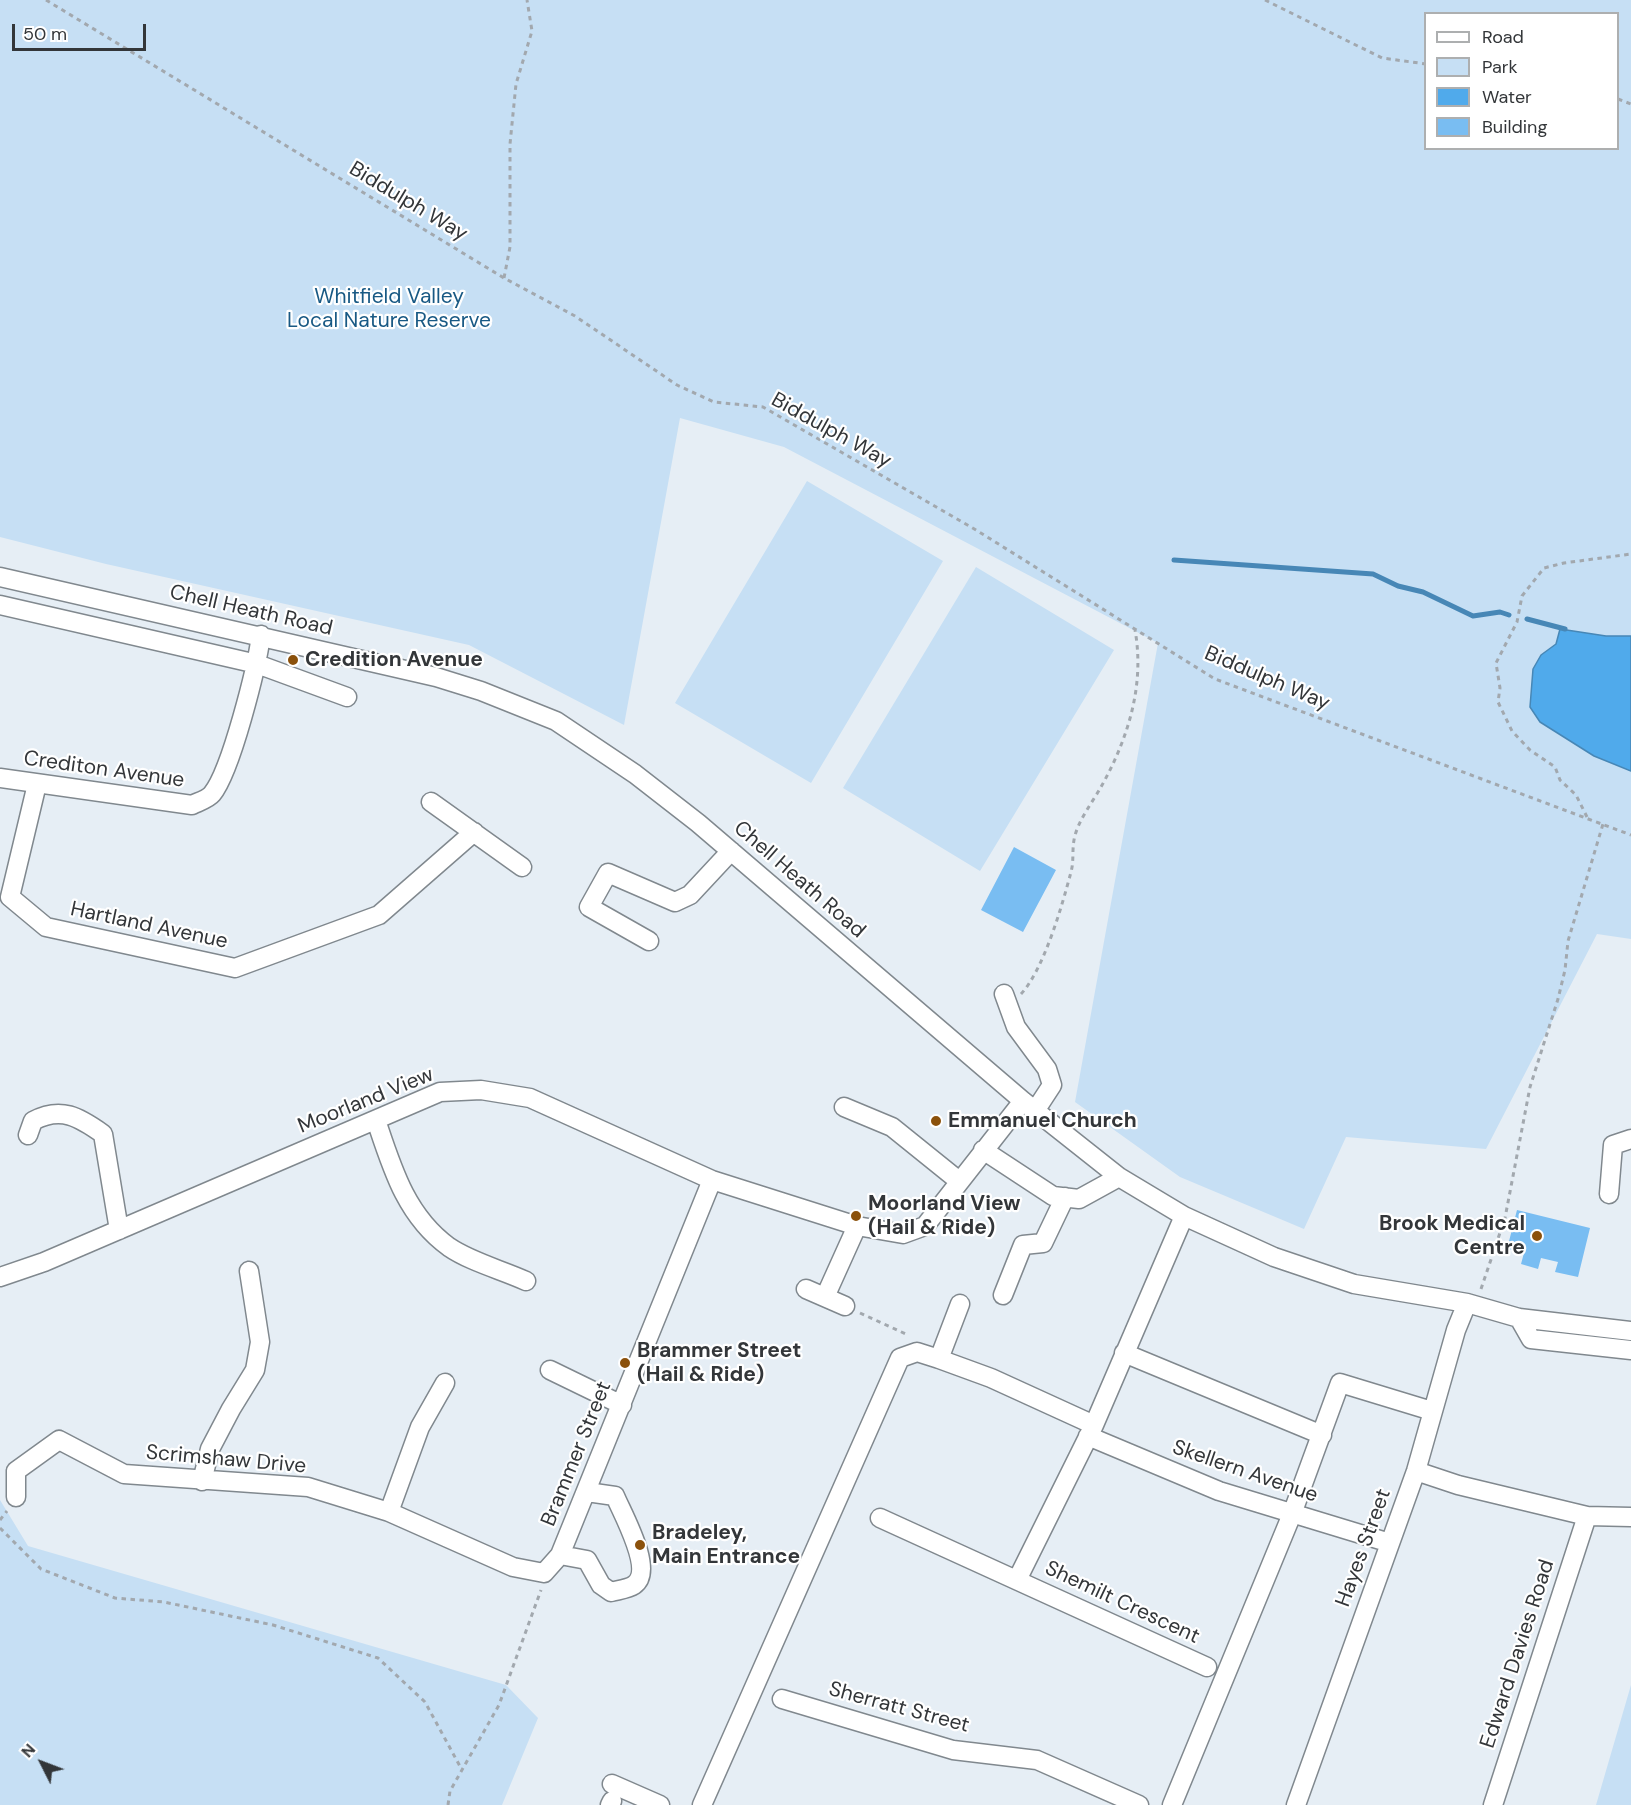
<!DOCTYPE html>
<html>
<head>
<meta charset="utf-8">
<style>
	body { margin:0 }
	#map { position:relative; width:1631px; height:1805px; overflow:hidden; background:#e6eef5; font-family:"DM Sans",sans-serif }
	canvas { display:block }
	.legend { position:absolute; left:1424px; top:12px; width:195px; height:138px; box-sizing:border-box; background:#fff; border:2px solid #adafb0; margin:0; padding:8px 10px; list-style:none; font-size:18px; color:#333639 }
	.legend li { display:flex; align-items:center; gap:12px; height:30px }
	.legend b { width:30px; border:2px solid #adafb0 }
	.north { position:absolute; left:12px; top:1733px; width:60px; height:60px; -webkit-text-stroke:4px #fff; paint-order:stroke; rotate:312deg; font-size:16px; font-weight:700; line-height:24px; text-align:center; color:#333639 }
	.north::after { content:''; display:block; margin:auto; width:21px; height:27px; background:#333639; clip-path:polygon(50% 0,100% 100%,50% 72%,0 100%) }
	.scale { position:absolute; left:12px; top:24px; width:134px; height:27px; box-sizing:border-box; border:3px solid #333639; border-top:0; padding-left:8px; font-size:18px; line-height:21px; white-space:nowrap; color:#333639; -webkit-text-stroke:4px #fff; paint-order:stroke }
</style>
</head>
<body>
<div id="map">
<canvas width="1631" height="1805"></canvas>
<ul class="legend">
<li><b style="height:8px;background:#fff"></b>Road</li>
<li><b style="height:16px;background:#c6dff4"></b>Park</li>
<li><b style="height:16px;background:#50aaeb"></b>Water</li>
<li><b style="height:16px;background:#79bdf2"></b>Building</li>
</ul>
<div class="north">N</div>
<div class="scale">50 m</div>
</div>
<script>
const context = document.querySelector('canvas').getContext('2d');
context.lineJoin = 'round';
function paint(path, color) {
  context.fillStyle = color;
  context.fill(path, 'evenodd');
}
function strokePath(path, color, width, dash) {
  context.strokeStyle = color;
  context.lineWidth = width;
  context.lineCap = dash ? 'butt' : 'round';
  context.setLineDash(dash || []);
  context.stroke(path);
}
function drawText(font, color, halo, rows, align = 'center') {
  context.font = font + ' "DM Sans",sans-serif';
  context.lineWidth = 4.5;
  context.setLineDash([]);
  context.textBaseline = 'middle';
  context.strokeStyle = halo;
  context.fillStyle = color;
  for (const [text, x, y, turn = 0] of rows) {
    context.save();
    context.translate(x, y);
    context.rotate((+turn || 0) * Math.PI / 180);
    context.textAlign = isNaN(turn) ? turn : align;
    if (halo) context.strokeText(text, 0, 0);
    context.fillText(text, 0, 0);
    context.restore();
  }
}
paint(new Path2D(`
	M 0,0 L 1631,0 L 1631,939 L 1597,934 L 1486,1149 L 1346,1137 L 1304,1229 L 1180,1177 L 1075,1102 L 1158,643 L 784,447 L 680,418 L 624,725 L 469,645 L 106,564 L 0,537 ZM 1426,14 L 1618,14 L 1618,148 L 1426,148 Z
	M 807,481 L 943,561 L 811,783 L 675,703 Z
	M 976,567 L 1114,650 L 980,871 L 843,788 Z
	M 0,1500 L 28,1546 L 506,1685 L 538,1718 L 502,1805 L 0,1805 Z
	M 1631,1685 L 1631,1805 L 1596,1805 Z`), '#c6dff4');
const water = new Path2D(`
	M 1560,629 L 1606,636 L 1631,636 L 1631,771 L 1594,756 L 1540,722 L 1530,707 L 1533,669 L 1541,655 L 1556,644 Z`);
paint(water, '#50aaeb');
strokePath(water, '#4787b6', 1.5);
strokePath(new Path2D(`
	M 1174,560 L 1373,574 L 1398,586 L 1423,592 L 1473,616 L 1500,612 L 1509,615
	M 1527,619 L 1565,629`), '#4787b6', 5);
paint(new Path2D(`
	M 1014,847 L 1056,870 L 1023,932 L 981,910 Z
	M 1517,1210 L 1590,1228 L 1578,1277 L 1555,1272 L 1558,1262 L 1541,1258 L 1538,1269 L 1521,1264 L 1524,1253 L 1507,1249 Z`), '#79bdf2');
const minor = new Path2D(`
	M 0,577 L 436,677 L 481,691 L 556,721 L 635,774 L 698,823 L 1023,1101 L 1119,1177 L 1184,1216 L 1274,1257 L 1354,1284 L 1467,1303 L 1519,1318 L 1631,1331
	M 0,605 L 257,664 L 347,697
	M 0,778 L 192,805 C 198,802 208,799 212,794 C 231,771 257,667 261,635
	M 37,784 L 10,897 L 46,927 L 235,968 L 379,915 L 474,832
	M 431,802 L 522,867
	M 649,941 L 589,907 L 608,873 L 675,902 L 690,895 L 731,851
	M 1004,994 L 1016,1027 L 1047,1069 L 1052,1085 L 1035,1111
	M 844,1107 L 892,1127 L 959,1181
	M 376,1120 C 392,1168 406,1216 449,1247 C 471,1262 502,1270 526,1281
	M 28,1135 L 33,1121 C 61,1106 79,1117 103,1134 L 119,1230
	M 983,1150 L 1053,1196 L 1079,1199 L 1119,1177
	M 1609,1194 L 1613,1145 L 1631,1139
	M 0,1277 L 44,1262 L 440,1092 L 481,1090 L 530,1098 L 712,1180 L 857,1226 L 903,1234 L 925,1226 L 1023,1101
	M 806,1289 L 845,1306
	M 1003,1295 L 1023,1245 L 1043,1243 L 1065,1197
	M 825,1297 L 857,1226
	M 1519,1318 L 1531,1339 L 1631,1350
	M 1124,1353 L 1322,1435
	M 939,1359 L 960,1304
	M 550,1370 L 622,1405
	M 1088,1436 L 1219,1491 L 1390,1543
	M 16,1471 L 59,1440 L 124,1474 L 308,1487 L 389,1512 L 513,1567 L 544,1573 L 560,1555 L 712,1180
	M 16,1471 L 16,1497
	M 1416,1471 L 1458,1485 L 1587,1516 L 1493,1805
	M 202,1481 L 210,1449 L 231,1409 L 255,1370 L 260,1342 L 249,1271
	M 389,1512 L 420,1427 L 445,1383
	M 1587,1516 L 1631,1517
	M 880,1518 L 1207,1667
	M 560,1555 L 587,1560 L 601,1585 L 611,1592 C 618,1590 628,1589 634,1585 C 655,1571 623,1515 615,1496 L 587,1492
	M 1017,1580 L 1094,1425 L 1184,1216
	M 782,1699 L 953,1750 L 1037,1760 L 1139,1805
	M 612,1784 L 660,1805
	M 610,1805 L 612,1801
	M 702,1805 L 900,1358 L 917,1352 L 939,1359 L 991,1378 L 1094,1425
	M 1172,1805 L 1292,1514 L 1340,1383 L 1432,1411
	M 1296,1805 L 1416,1471 L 1456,1330 L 1467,1303`);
strokePath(minor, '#80888e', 21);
strokePath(new Path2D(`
	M 46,0 L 504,278 L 575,316 L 677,385 L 714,402 L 763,407 L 976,530 L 1215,679 L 1631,835
	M 1265,0 L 1382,58 L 1426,64
	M 1618,99 L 1631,104
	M 504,278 L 510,247 L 510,144 L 516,84 L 532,31 L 527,0
	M 1587,817 L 1576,795 L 1560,780 L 1555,767 L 1530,750 L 1512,731 L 1498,702 L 1500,688 L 1496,663 L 1517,622 L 1522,596 L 1544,568 L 1564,563 L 1631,554
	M 1021,994 C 1044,969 1062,906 1071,872 C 1074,861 1072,851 1074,840 C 1077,822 1092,803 1101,787 C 1128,739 1145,685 1135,630
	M 1481,1289 L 1505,1218 L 1530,1087 L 1558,999 L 1565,970 L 1568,941 L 1603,824
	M 860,1313 L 908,1335
	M 0,1520 L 7,1511
	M 0,1528 L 41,1569 L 115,1598 L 164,1602 L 273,1625 L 378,1658 L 425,1702 L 462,1770
	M 448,1805 L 450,1791 L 499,1705 L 541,1590`), '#a2a8ae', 3, [4.5, 4.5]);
strokePath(minor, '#fff', 18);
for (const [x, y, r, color] of [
	[293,660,6,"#8b510b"],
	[936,1121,6,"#8b510b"],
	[856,1216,6,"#8b510b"],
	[1537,1236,6,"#8b510b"],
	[625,1363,6,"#8b510b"],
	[640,1545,6,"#8b510b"]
]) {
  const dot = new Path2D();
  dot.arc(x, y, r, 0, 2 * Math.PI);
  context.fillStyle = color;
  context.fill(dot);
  strokePath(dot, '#fff', 2);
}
drawText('21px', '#333639', '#fff', [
	["Biddulph Way",408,202,31],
	["Biddulph Way",831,431,29],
	["Chell Heath Road",251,611,13],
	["Biddulph Way",1267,679,23],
	["Crediton Avenue",104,770,8],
	["Chell Heath Road",799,880,41],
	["Hartland Avenue",149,926,12],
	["Moorland View",366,1101,-22],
	["Brammer Street",577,1454,-68],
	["Scrimshaw Drive",226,1460,5],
	["Skellern Avenue",1245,1472,19],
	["Hayes Street",1364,1548,-70],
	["Shemilt Crescent",1122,1603,25],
	["Edward Davies Road",1518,1654,-72],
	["Sherratt Street",899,1708,15]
]);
drawText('21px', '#185984', '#fff', [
	["Whitfield Valley",389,297],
	["Local Nature Reserve",389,321]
]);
drawText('bold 21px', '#333639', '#fff', [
	["Credition Avenue",305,660],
	["Emmanuel Church",948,1121],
	["Moorland View",868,1204],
	["(Hail & Ride)",868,1228],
	["Brook Medical",1525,1224,"right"],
	["Centre",1525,1248,"right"],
	["Brammer Street",637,1351],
	["(Hail & Ride)",637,1375],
	["Bradeley,",652,1533],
	["Main Entrance",652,1557]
], 'left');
</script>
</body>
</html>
